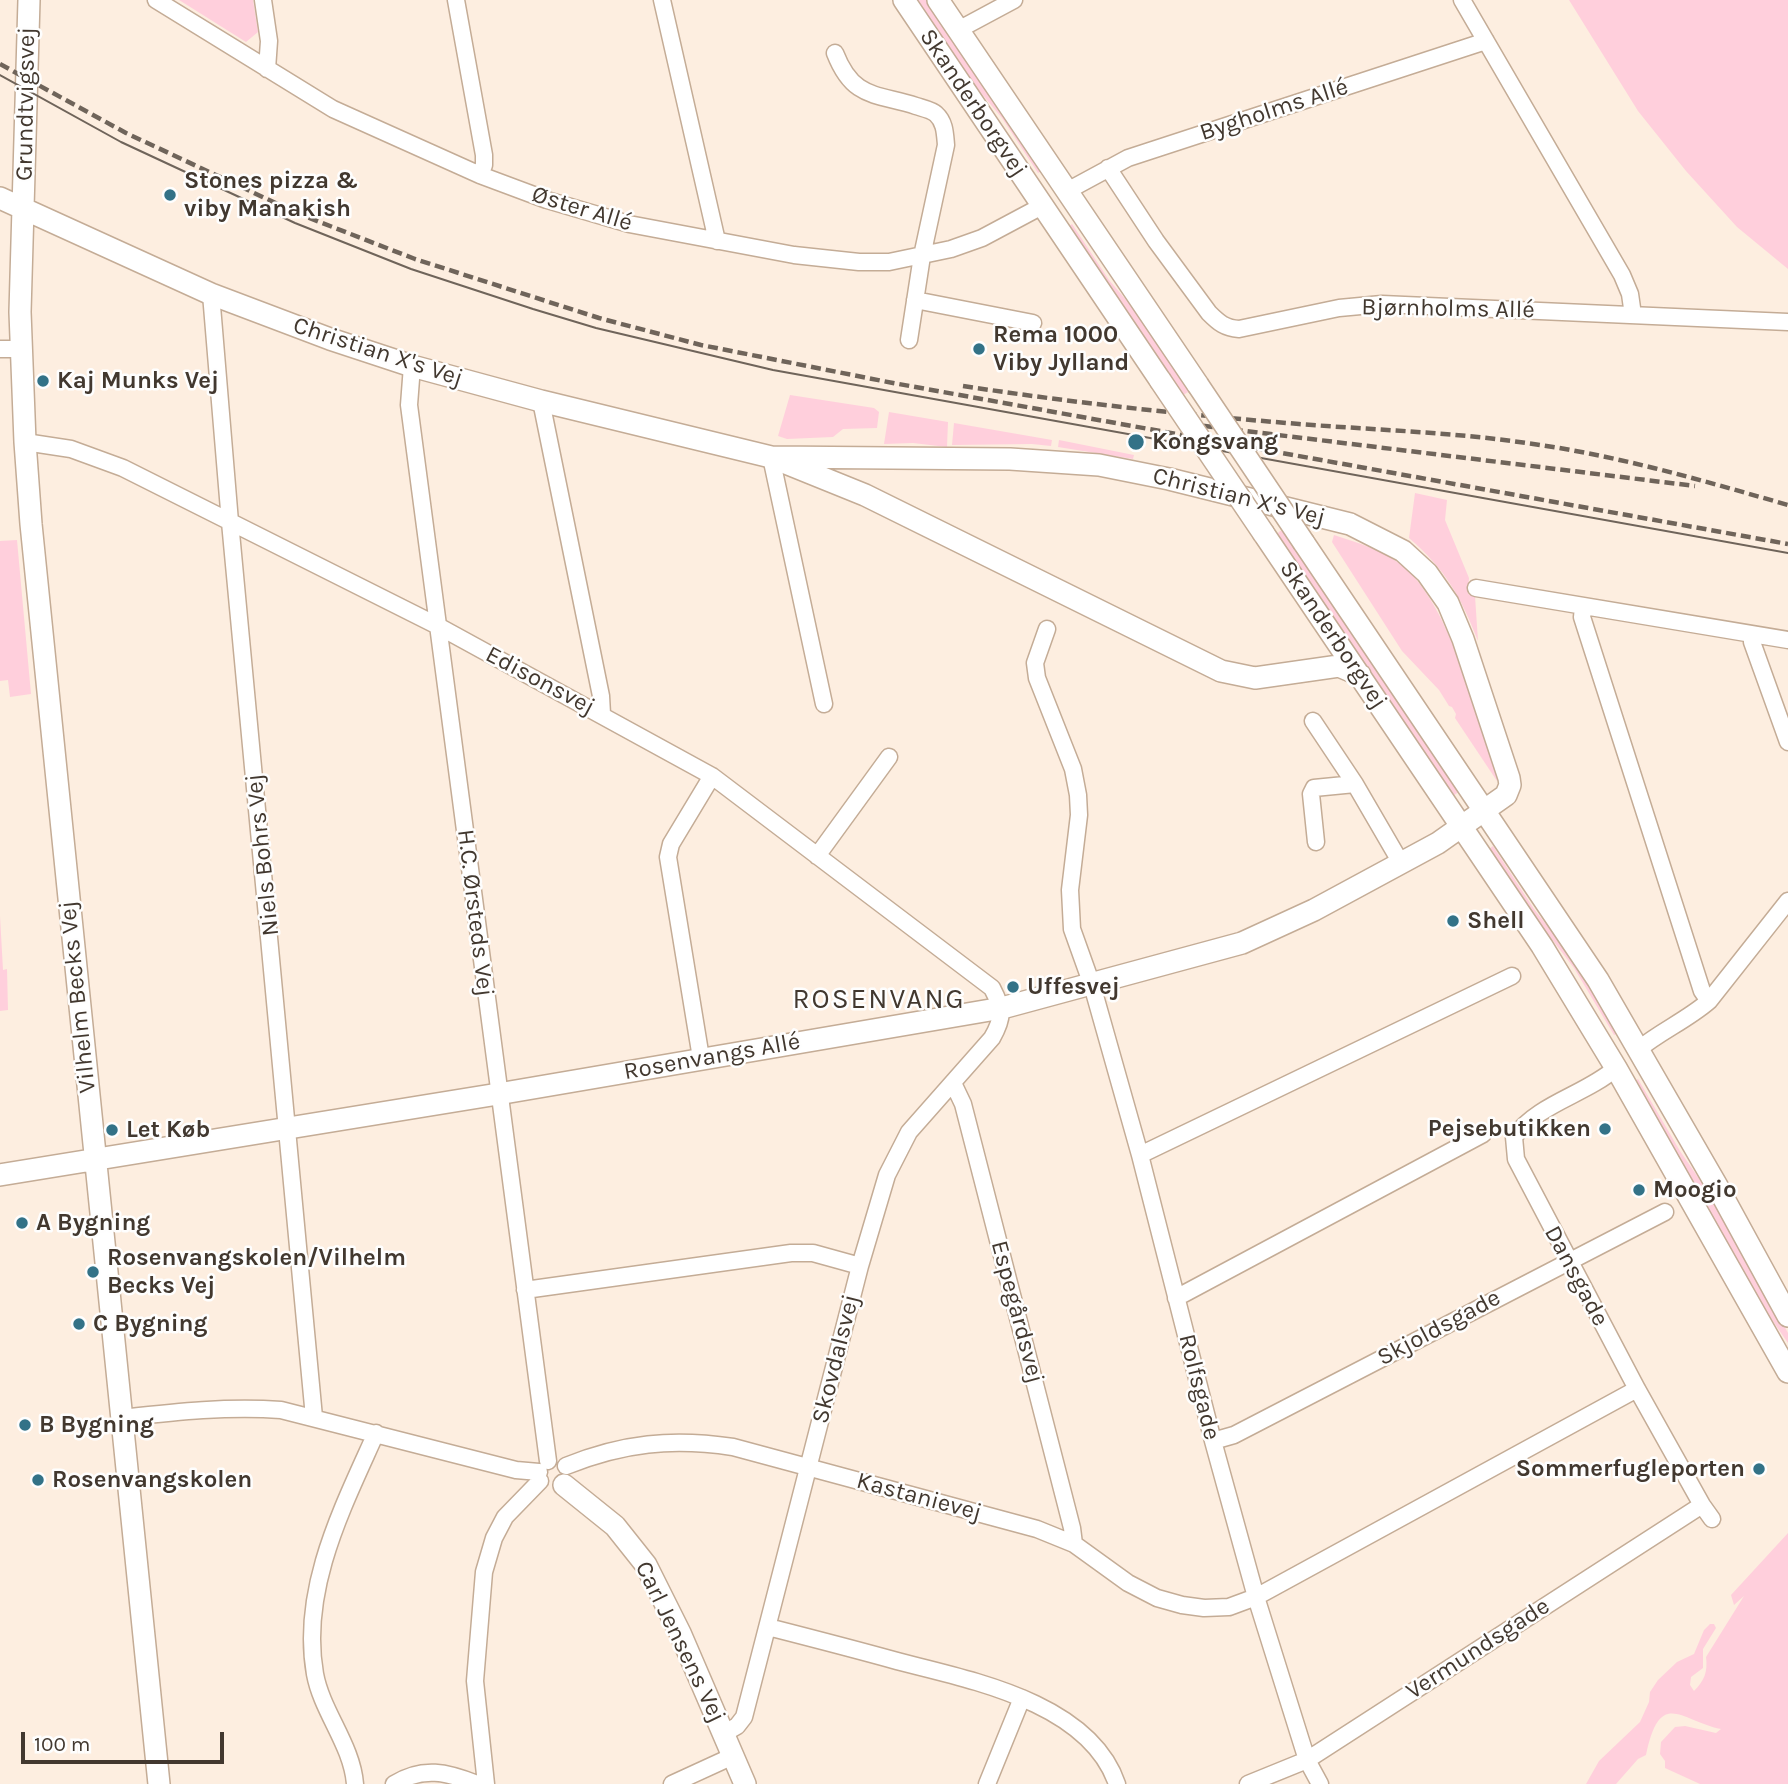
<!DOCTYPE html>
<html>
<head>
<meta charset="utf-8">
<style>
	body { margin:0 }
	#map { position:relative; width:1788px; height:1784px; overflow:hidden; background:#fdeee0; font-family:Karla,sans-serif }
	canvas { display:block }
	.scale { position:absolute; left:21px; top:1732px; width:203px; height:32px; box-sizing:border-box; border:4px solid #42382f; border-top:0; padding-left:9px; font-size:21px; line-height:24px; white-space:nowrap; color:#42382f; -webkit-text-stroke:5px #fefefe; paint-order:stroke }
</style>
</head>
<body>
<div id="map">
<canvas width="1788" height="1784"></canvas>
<div class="scale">100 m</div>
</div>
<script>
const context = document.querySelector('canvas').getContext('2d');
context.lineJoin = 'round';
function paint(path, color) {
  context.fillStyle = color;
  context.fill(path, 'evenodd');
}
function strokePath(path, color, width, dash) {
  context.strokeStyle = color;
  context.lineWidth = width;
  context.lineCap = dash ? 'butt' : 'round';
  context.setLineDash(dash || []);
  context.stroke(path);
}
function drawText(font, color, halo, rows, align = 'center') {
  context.font = font + ' Karla,sans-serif';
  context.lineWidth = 5;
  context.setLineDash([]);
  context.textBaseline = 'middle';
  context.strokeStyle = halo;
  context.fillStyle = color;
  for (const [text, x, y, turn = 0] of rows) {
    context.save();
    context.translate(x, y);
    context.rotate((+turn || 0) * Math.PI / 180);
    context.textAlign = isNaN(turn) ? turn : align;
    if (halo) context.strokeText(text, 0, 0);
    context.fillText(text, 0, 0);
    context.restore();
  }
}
paint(new Path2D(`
	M 179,0 L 253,0 L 258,32 L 246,42 Z
	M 914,0 L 927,0 L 1043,170 L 1038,173 L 1002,118 L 958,66 Z
	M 1569,0 L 1788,0 L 1788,269 L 1737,227 L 1686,171 L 1638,111 Z
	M 1072,224 L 1109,280 L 1140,316 L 1191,390 L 1182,396 L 1068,227 Z
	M 790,395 L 874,408 L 879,412 L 877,428 L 843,429 L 833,437 L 787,439 L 778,436 Z
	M 889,412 L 948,422 L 947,447 L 913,443 L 884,444 Z
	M 954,423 L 1052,440 L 1051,446 L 1032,444 L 952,445 Z
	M 1059,440 L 1134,455 L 1133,459 L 1058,447 Z
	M 1415,493 L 1447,500 L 1445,520 L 1469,578 L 1468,594 L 1475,596 L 1478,641 C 1461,597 1445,569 1409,538 Z
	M 1280,531 L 1287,532 L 1460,791 L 1453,796 L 1278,538 L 1277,534 Z
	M 1334,535 C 1358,543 1383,550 1403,566 C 1450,605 1478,718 1498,776 L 1497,781 L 1455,718 L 1456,714 L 1452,707 L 1449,706 L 1439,690 L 1402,651 L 1332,542 Z
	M 17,540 L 31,694 L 10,697 L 8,680 L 0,681 L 0,541 Z
	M 1493,846 L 1534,909 L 1575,961 L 1619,1033 L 1614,1035 L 1574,968 L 1530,911 L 1489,849 Z
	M 0,916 L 3,970 L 7,969 L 8,1010 L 0,1011 Z
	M 1638,1079 L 1680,1151 L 1713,1199 L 1788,1333 L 1788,1343 L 1758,1300 L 1635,1081 Z
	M 1788,1533 L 1788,1784 L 1700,1784 L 1665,1768 L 1665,1761 L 1660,1754 L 1661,1742 L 1675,1727 L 1685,1726 L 1716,1733 L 1721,1729 C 1681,1721 1660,1687 1646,1755 L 1638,1759 L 1616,1784 L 1586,1784 L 1599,1761 L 1640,1722 L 1649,1702 L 1650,1692 L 1658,1680 L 1677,1662 L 1694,1654 L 1704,1630 L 1710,1624 L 1714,1624 L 1716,1628 L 1703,1649 L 1703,1668 L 1691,1677 L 1690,1685 L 1694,1691 C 1704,1681 1708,1672 1706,1657 L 1744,1596 L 1734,1605 L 1731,1595 Z`), '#ffcfdc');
const street = new Path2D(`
	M 156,0 L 333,109 L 480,175 L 547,200 L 629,224 L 794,255 L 859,262 L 889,262 L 951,249 L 982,238 L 1042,206
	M 263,0 L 269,41 L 267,69
	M 456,0 L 484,155 L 484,165 L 480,175
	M 662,0 L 717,241
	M 1462,0 L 1622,275 L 1630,294 L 1633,315
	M 958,30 L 1014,0
	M 835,53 C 853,99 875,93 916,106 C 922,108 932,110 936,114 C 945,122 945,134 946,145 L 922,256 L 909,340
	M 1108,168 L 1156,241 L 1209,313 C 1219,323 1225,328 1239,329 L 1339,308 L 1382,304 L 1788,322
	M 1067,191 L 1128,158 L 1486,41
	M 211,294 L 230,522 L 314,1417
	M 915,300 L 1033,323
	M 0,349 L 21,349
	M 412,366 L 409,405 L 548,1461
	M 541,401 L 601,696 L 602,714
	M 25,442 L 71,449 L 123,468 L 438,626 L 712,776 L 992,988 C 1003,1009 1004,1017 992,1038 L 909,1132 L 887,1175 L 860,1266 L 744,1717 L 737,1726 L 723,1734
	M 771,457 L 824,704
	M 1476,588 L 1788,640
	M 1583,607 L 1582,617 L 1702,991 L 1709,1001
	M 1047,629 L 1035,663 L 1037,678 L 1073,769 L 1078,795 L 1079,815 L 1070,890 L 1072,929 L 1092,985 L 1140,1155 L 1213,1441 L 1256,1597 L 1307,1760 L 1320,1784
	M 1752,634 L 1752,642 L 1788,742
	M 1313,721 L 1355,784 L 1401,863
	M 1316,842 L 1311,794 L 1314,788 L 1355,784
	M 817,856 L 889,757
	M 1639,1049 C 1661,1031 1687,1020 1709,1001 L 1788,901
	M 701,1058 L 668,857 L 671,844 L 712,776
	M 1616,1068 C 1585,1095 1539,1103 1514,1137 L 1516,1159 L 1637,1389 L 1702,1505 L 1712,1519
	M 953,1083 L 963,1104 L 1072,1528 L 1074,1544
	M 1140,1155 L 1512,976
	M 525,1290 L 791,1253 L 813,1253 L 860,1266
	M 1176,1298 L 1483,1134
	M 121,1418 C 175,1412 227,1406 281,1410 L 516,1470 L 539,1472
	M 1213,1441 L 1234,1435 L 1665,1212
	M 566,1466 C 623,1443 672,1438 733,1447 L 1037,1529 L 1074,1544 L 1128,1583 L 1157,1598 L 1182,1605 L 1204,1608 L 1229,1607 L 1256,1597 L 1637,1389
	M 768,1627 C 811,1638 854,1649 897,1661 C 970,1680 1089,1702 1117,1784
	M 355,1784 C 352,1745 322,1712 315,1674 C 300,1589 343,1507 376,1433
	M 394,1784 C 423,1766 447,1772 477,1784
	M 486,1784 L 475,1681 L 484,1572 L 494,1538 L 505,1517 L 540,1481
	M 672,1784 L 733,1756
	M 987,1784 L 1022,1698
	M 1248,1784 L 1307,1760 L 1702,1505`);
const secondary = new Path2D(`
	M 29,0 L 20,312 L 25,442 L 31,524 L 159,1784
	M 904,0 L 1160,380
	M 938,0 L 1198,385
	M 0,198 L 211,294 L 330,339 L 412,366 L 541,401 L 771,457 L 865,495 L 1221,671 L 1255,678 L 1339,666 L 1360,675
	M 1264,534 L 1542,946 L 1616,1068 L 1788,1372
	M 1304,543 L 1598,980 L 1717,1186 L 1788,1316
	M 0,1175 L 498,1094 L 1002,1008 L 1242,943 L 1314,910 L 1438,843 L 1506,795 L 1510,785 L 1509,778 L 1463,639 L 1448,603 L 1427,573 L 1403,551 L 1350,524 L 1169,479 L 1099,465 L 1010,459 L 771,457
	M 564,1485 L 615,1526 L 646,1565 L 680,1633 L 745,1784`);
strokePath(street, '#c4ac96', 19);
strokePath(secondary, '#c4ac96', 24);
strokePath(street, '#fff', 16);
strokePath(secondary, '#fff', 21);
strokePath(new Path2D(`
	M 0,75 L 121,142 L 295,223 L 411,269 L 533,309 L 596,328 L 773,370 L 1788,553`), '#6f645a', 2);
strokePath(new Path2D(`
	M 0,64 L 126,133 L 299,214 L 415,259 L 599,318 L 701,345 L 893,383 L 1788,544
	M 963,386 C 1075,403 1187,415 1299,424 C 1375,430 1451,432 1526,443 C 1616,455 1701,480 1788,505
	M 1188,424 L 1695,486`), '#6f645a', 4.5, [10, 5]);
const secondaryBridge = new Path2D(`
	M 1160,380 L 1264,534
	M 1198,385 L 1304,543`);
strokePath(secondaryBridge, '#c4ac96', 24, []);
strokePath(secondaryBridge, '#fff', 21);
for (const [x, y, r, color] of [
	[170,195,7,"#337287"],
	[979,349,7,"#337287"],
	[43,381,7,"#337287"],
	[1136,442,9,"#337287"],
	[1453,921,7,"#337287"],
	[1013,987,7,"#337287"],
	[1605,1129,7,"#337287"],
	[112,1130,7,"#337287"],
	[1639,1190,7,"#337287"],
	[22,1223,7,"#337287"],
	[93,1272,7,"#337287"],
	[79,1324,7,"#337287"],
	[25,1425,7,"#337287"],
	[1759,1469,7,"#337287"],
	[38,1480,7,"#337287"]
]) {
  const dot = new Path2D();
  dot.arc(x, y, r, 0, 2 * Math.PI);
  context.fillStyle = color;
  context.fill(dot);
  strokePath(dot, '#fefefe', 2.5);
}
drawText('24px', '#42382f', '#fefefe', [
	["Skanderborgvej",973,103,56],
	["Grundtvigsvej",26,104,-89],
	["Bygholms Allé",1274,110,-18],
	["Øster Allé",582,209,17],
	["Bjørnholms Allé",1448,309,1],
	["Christian X's Vej",378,352,18],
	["Christian X's Vej",1239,497,14],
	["Skanderborgvej",1333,635,56],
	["Edisonsvej",540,681,28],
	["Niels Bohrs Vej",263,855,-96],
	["H.C. Ørsteds Vej",475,913,83],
	["Vilhelm Becks Vej",78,997,-96],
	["Rosenvangs Allé",712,1057,-10],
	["Dansgade",1576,1276,62],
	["Espegårdsvej",1017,1312,75],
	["Skjoldsgade",1439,1328,-28],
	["Skovdalsvej",836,1359,-76],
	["Rolfsgade",1199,1387,76],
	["Kastanievej",919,1497,15],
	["Carl Jensens Vej",680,1642,64],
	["Vermundsgade",1478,1649,-33]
]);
drawText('bold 24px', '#42382f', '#fefefe', [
	["Stones pizza &",184,181],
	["viby Manakish",184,209],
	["Rema 1000",993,335],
	["Viby Jylland",993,363],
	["Kaj Munks Vej",57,381],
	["Kongsvang",1152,442],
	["Shell",1467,921],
	["Uffesvej",1027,987],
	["Pejsebutikken",1591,1129,"right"],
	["Let Køb",126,1130],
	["Moogio",1653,1190],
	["A Bygning",36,1223],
	["Rosenvangskolen/Vilhelm",107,1258],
	["Becks Vej",107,1286],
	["C Bygning",93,1324],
	["B Bygning",39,1425],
	["Sommerfugleporten",1745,1469,"right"],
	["Rosenvangskolen",52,1480]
], 'left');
context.letterSpacing = '2px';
drawText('28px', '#42382f', '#fefefe', [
	["ROSENVANG",879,1000]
]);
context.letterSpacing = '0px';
</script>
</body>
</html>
